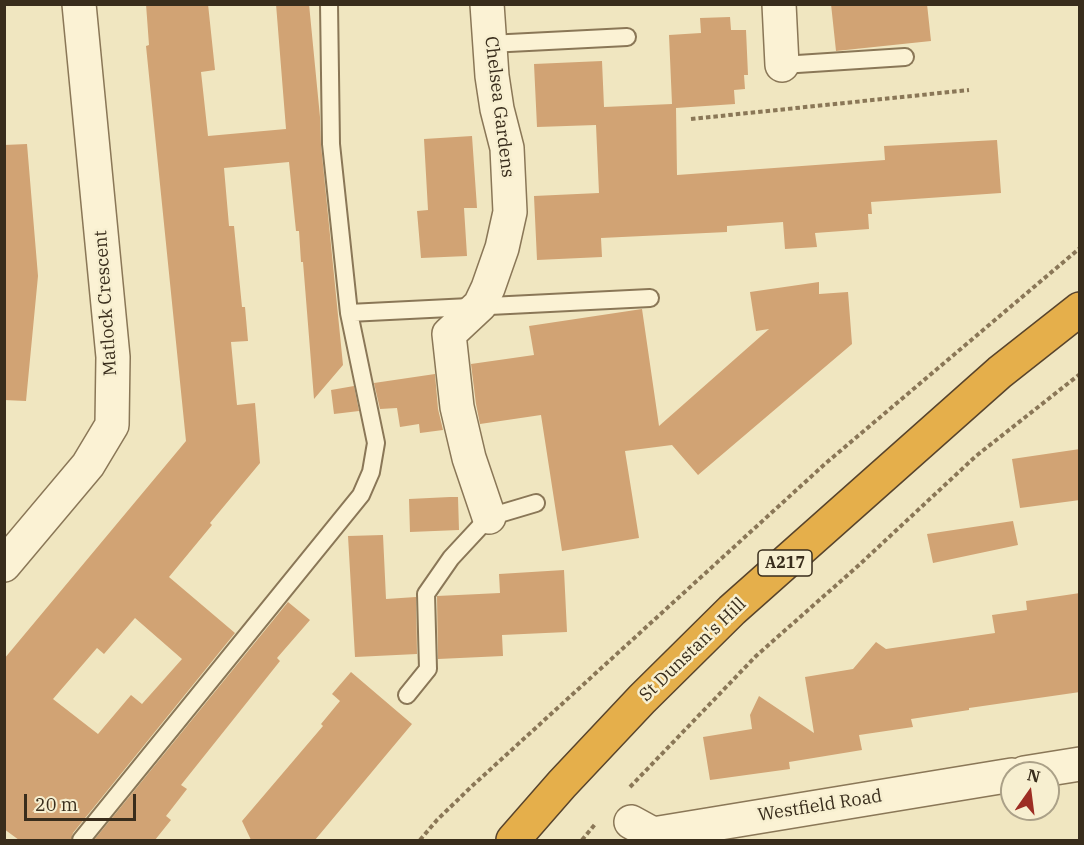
<!DOCTYPE html>
<html>
<head>
<meta charset="utf-8">
<style>
	body { margin:0 }
	#map { position:relative; width:1084px; height:845px; overflow:hidden; background:#f0e6c0; font-family:"IBM Plex Serif",serif }
	canvas { display:block }
	.frame { position:absolute; inset:0; border:6px solid #392d1c; pointer-events:none }
	.north { position:absolute; left:1000px; top:761px; width:60px; height:60px; box-sizing:border-box; background:#f7efd0; border:2px solid #aba188; border-radius:50%; rotate:14deg; font-size:16px; font-weight:700; line-height:24px; text-align:center; color:#392d1c }
	.north::after { content:''; display:block; margin:auto; width:21px; height:27px; background:#9d2e24; clip-path:polygon(50% 0,100% 100%,50% 72%,0 100%) }
	.scale { position:absolute; left:24px; top:794px; width:112px; height:27px; box-sizing:border-box; border:3px solid #392d1c; border-top:0; padding-left:8px; font-size:18px; line-height:21px; white-space:nowrap; color:#392d1c; -webkit-text-stroke:4px #f7efd0; paint-order:stroke }
</style>
</head>
<body>
<div id="map">
<canvas width="1084" height="845"></canvas>
<div class="frame"></div>
<div class="north">N</div>
<div class="scale">20 m</div>
</div>
<script>
const context = document.querySelector('canvas').getContext('2d');
context.lineJoin = 'round';
function paint(path, color) {
  context.fillStyle = color;
  context.fill(path, 'evenodd');
}
function strokePath(path, color, width, dash) {
  context.strokeStyle = color;
  context.lineWidth = width;
  context.lineCap = dash ? 'butt' : 'round';
  context.setLineDash(dash || []);
  context.stroke(path);
}
function drawText(font, color, halo, rows, align = 'center') {
  context.font = font + ' "IBM Plex Serif",serif';
  context.lineWidth = 5;
  context.setLineDash([]);
  context.textBaseline = 'middle';
  context.strokeStyle = halo;
  context.fillStyle = color;
  for (const [text, x, y, turn = 0] of rows) {
    context.save();
    context.translate(x, y);
    context.rotate((+turn || 0) * Math.PI / 180);
    context.textAlign = isNaN(turn) ? turn : align;
    if (halo) context.strokeText(text, 0, 0);
    context.fillText(text, 0, 0);
    context.restore();
  }
}
paint(new Path2D(`
	M 146,4 L 208,4 L 215,70 L 201,72 L 208,136 L 286,129 L 276,4 L 309,4 L 320,117 L 321,145 L 343,365 L 314,399 L 303,262 L 301,262 L 299,231 L 296,231 L 289,162 L 224,168 L 229,226 L 234,226 L 242,307 L 245,307 L 248,341 L 231,342 L 237,405 L 255,403 L 260,463 L 210,523 L 212,525 L 169,577 L 235,633 L 73,833 L 71,840 L 19,840 L 4,829 L 4,659 L 186,441 L 146,46 L 149,45 ZM 135,618 L 182,659 L 142,704 L 131,695 L 98,734 L 53,699 L 97,648 L 104,654 Z
	M 831,4 L 927,4 L 931,41 L 836,51 Z
	M 730,17 L 731,30 L 746,30 L 748,75 L 744,75 L 745,89 L 734,90 L 735,104 L 676,108 L 677,175 L 885,160 L 884,146 L 997,140 L 1001,193 L 871,202 L 872,214 L 868,214 L 869,229 L 815,233 L 817,247 L 785,249 L 783,222 L 727,226 L 727,232 L 601,238 L 602,257 L 537,260 L 534,196 L 599,193 L 596,125 L 537,127 L 534,64 L 602,61 L 604,107 L 672,104 L 669,35 L 701,33 L 700,18 Z
	M 472,136 L 477,208 L 464,208 L 467,256 L 421,258 L 417,211 L 428,210 L 424,139 Z
	M 27,144 L 38,276 L 26,401 L 4,400 L 4,145 Z
	M 819,282 L 819,294 L 848,292 L 852,344 L 698,475 L 672,445 L 625,451 L 639,538 L 562,551 L 541,415 L 480,424 L 476,404 L 471,364 L 534,355 L 529,326 L 642,309 L 659,426 L 769,329 L 756,331 L 750,292 Z
	M 435,374 L 438,409 L 443,430 L 420,433 L 419,424 L 400,427 L 397,408 L 380,409 L 374,383 Z
	M 354,386 L 359,411 L 334,414 L 331,390 Z
	M 1080,449 L 1080,500 L 1020,508 L 1012,459 Z
	M 450,497 L 458,497 L 459,530 L 410,532 L 409,499 Z
	M 1013,521 L 1018,545 L 933,563 L 927,534 Z
	M 383,535 L 386,599 L 416,597 L 417,654 L 355,657 L 348,536 Z
	M 564,570 L 567,632 L 502,635 L 503,656 L 438,659 L 437,596 L 500,593 L 499,574 Z
	M 1080,593 L 1080,692 L 969,708 L 969,710 L 911,719 L 913,727 L 859,735 L 862,750 L 789,762 L 790,769 L 710,780 L 703,737 L 752,729 L 750,715 L 759,696 L 814,733 L 805,677 L 853,669 L 876,642 L 886,649 L 995,633 L 992,615 L 1027,610 L 1026,601 Z
	M 288,602 L 310,620 L 277,658 L 280,661 L 181,785 L 187,789 L 166,816 L 171,820 L 155,840 L 94,840 Z
	M 351,672 L 412,724 L 315,840 L 251,840 L 242,821 L 323,726 L 321,724 L 340,701 L 332,694 Z`), '#d1a374');
const lane = new Path2D(`
	M 489,44 L 627,37
	M 782,65 L 905,57
	M 349,313 L 650,298
	M 407,695 L 428,669 L 426,594 L 451,558 L 489,517 L 536,503
	M 81,840 L 361,495 L 371,472 L 376,443 L 349,313 L 331,144 L 329,4`);
const street = new Path2D(`
	M 487,4 L 492,76 L 497,109 L 507,148 L 510,212 L 502,248 L 488,288 L 480,305 L 449,334 L 457,407 L 469,458 L 489,517
	M 779,4 L 782,65
	M 4,565 L 88,465 L 112,425 L 113,357 L 79,4
	M 1024,773 L 1080,764
	M 631,822 L 653,834 L 1012,775`);
const highway = new Path2D(`
	M 513,840 L 562,784 L 642,699 L 732,610 L 1000,372 L 1080,309`);
strokePath(lane, '#8a7757', 20);
strokePath(street, '#8a7757', 36);
strokePath(highway, '#58442c', 36);
strokePath(new Path2D(`
	M 691,119 L 969,90
	M 630,787 L 756,656 L 859,565 L 976,456 L 1080,374
	M 420,840 L 437,820 L 471,787 L 826,463 L 1080,248
	M 582,840 L 596,823`), '#8a7757', 4, [4.5, 3]);
strokePath(lane, '#fbf2d4', 16);
strokePath(street, '#fbf2d4', 33);
strokePath(highway, '#e5af4b', 33);
for (const [x, y, w] of [
	[785,563,54]
]) {
  const box = new Path2D();
  box.roundRect(x - w / 2, y - 13, w, 26, 4.5);
  context.fillStyle = '#f7efd0';
  context.fill(box);
  strokePath(box, '#392d1c', 1.5);
}
drawText('bold 16px', '#392d1c', null, [
	["A217",785,563]
]);
drawText('18px', '#392d1c', '#f7efd0', [
	["Chelsea Gardens",499,107,83],
	["Matlock Crescent",106,303,-94],
	["St Dunstan's Hill",693,650,-44],
	["Westfield Road",820,806,-9]
]);
</script>
</body>
</html>
